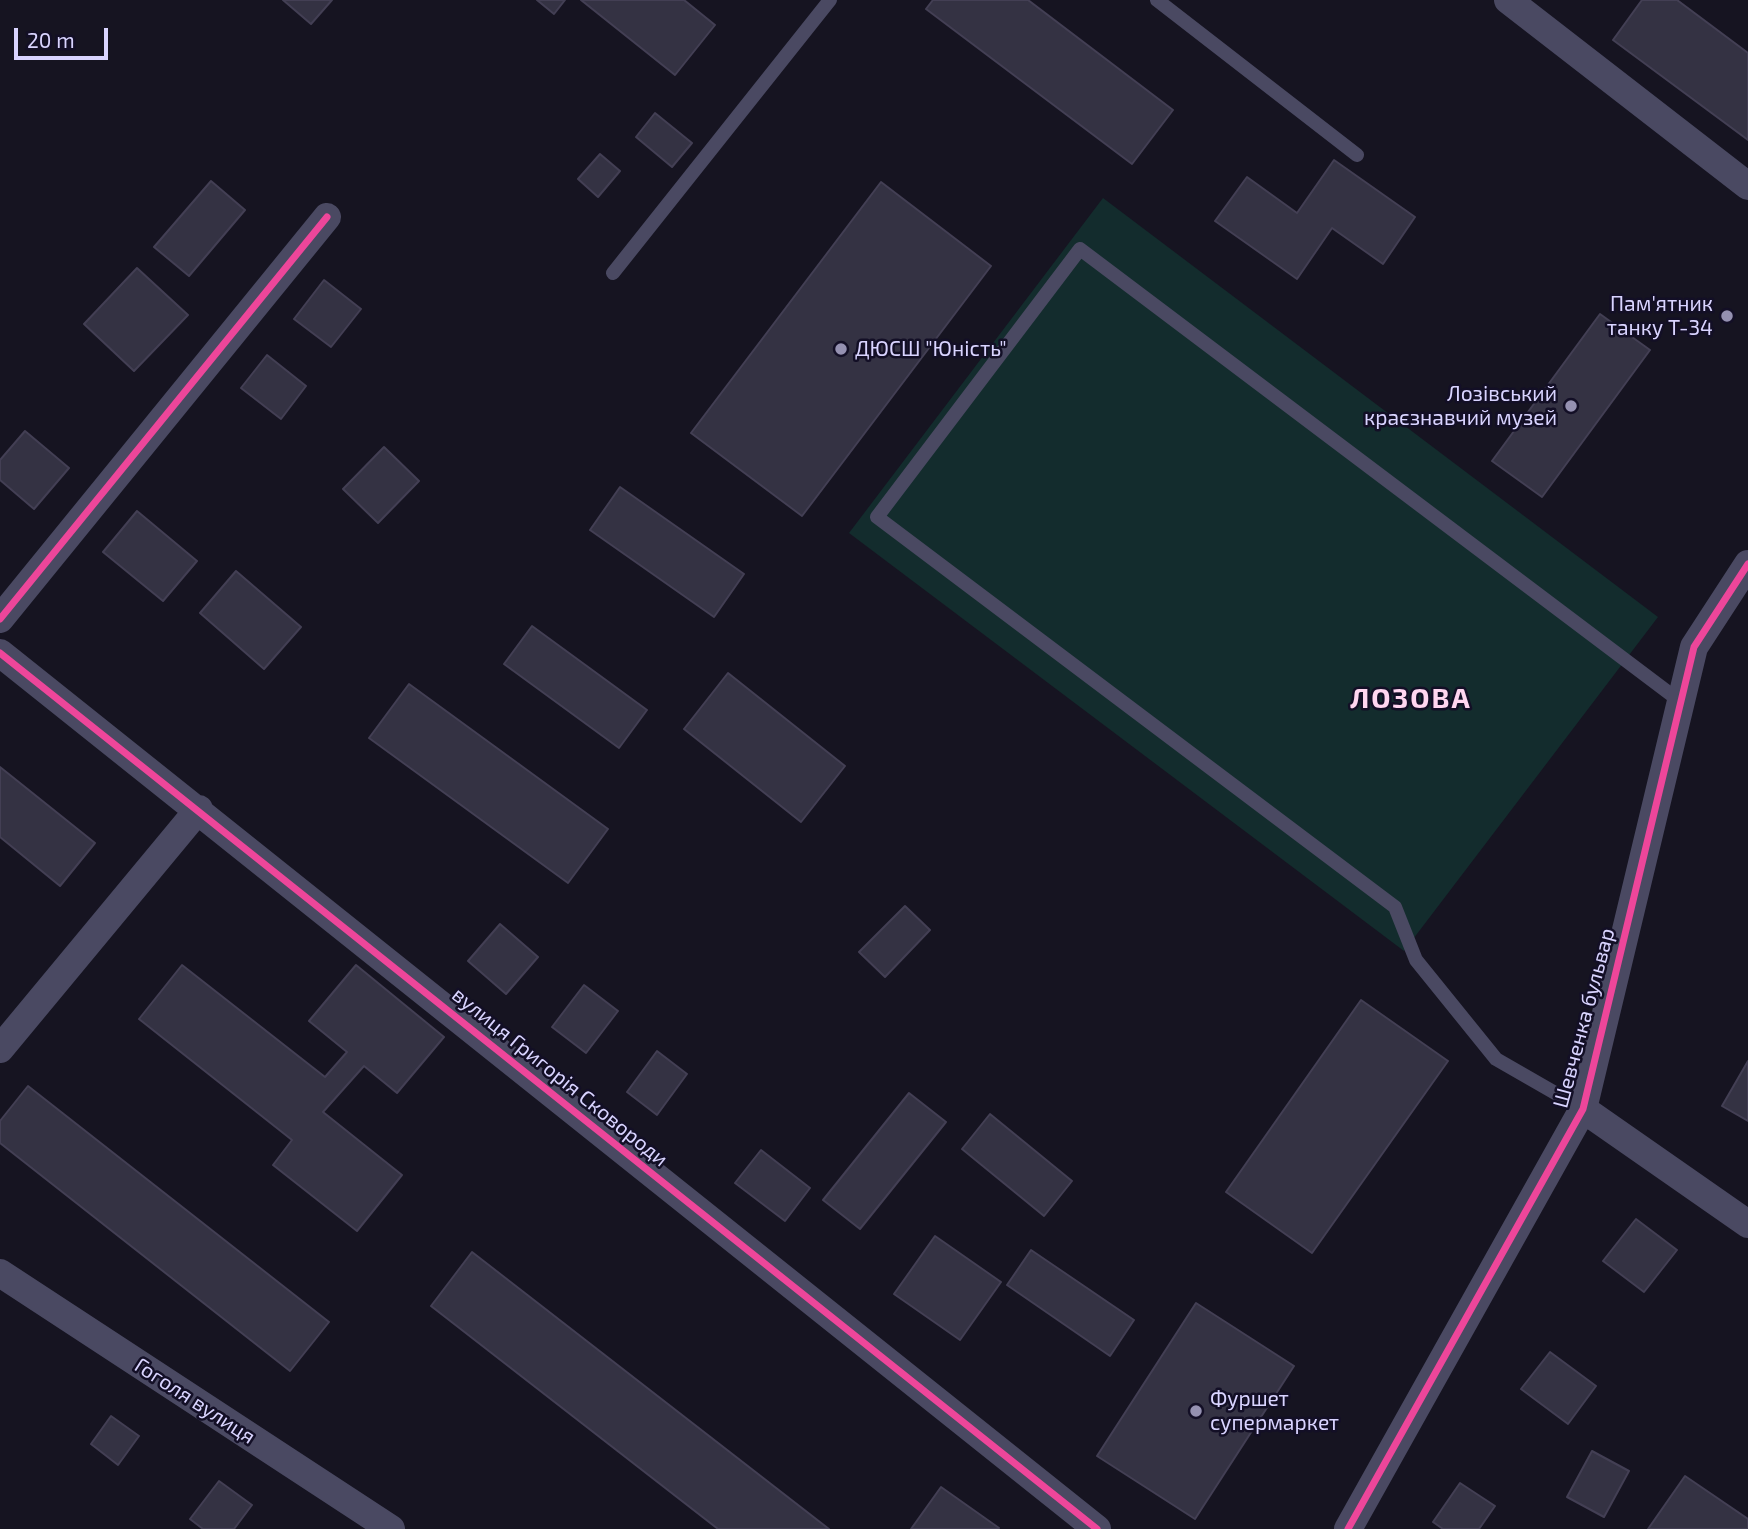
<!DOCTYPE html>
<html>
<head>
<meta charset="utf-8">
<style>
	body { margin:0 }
	#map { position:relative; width:1748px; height:1529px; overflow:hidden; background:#161421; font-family:"Exo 2",sans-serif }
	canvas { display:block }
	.scale { position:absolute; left:14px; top:28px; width:94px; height:32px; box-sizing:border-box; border:4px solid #d9d4ff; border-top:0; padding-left:9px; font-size:21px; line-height:24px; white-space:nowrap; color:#d9d4ff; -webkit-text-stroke:5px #130f26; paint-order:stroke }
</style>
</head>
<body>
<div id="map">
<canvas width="1748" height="1529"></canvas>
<div class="scale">20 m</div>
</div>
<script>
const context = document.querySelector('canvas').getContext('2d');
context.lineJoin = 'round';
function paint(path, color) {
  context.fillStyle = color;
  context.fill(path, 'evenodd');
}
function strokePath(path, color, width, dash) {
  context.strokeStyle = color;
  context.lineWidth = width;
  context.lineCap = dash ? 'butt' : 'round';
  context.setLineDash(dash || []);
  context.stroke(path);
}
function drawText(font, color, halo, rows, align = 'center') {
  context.font = font + ' "Exo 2",sans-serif';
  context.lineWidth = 5;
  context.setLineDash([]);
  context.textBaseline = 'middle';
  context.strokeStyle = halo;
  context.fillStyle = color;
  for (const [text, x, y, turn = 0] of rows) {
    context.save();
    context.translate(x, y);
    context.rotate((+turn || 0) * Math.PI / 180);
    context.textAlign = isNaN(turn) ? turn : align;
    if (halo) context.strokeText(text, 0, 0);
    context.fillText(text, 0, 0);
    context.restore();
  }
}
paint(new Path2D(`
	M 1103,198 L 1658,617 L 1404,951 L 849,533 Z`), '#132c2d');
const building = new Path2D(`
	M 283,0 L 332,0 L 311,24 Z
	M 537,0 L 565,0 L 554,14 Z
	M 581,0 L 684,0 L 715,25 L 675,75 Z
	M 933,0 L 1028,0 L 1173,110 L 1132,164 L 926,9 Z
	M 1642,0 L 1677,0 L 1748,53 L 1748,140 L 1613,40 Z
	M 655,113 L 692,143 L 672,167 L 636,137 Z
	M 600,154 L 620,171 L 598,197 L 578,179 Z
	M 1334,160 L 1415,217 L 1383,264 L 1332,228 L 1297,279 L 1215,221 L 1247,177 L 1297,213 Z
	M 211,181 L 245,210 L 189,276 L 154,247 Z
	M 881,182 L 991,266 L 802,516 L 691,433 Z
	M 137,268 L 188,315 L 134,371 L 84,324 Z
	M 324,280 L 361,309 L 331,347 L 294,319 Z
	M 1600,314 L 1650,350 L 1542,497 L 1492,461 Z
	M 267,355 L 306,386 L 281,419 L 241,388 Z
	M 25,431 L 69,468 L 34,509 L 0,480 L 0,460 Z
	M 384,447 L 419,481 L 378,523 L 343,489 Z
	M 620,487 L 744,574 L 714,617 L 590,530 Z
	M 137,511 L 197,561 L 163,601 L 103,552 Z
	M 236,571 L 301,627 L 264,669 L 200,613 Z
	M 532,626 L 647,710 L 619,748 L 504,664 Z
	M 728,673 L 845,766 L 801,822 L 684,729 Z
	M 409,684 L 608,829 L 568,883 L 369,738 Z
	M 0,767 L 95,843 L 60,886 L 0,837 Z
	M 905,906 L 930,930 L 885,977 L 859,952 Z
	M 500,924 L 538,957 L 506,994 L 468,961 Z
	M 182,965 L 325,1077 L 347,1052 L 309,1021 L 356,965 L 444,1037 L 397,1093 L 364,1066 L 323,1112 L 402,1175 L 357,1231 L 273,1165 L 292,1140 L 139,1019 Z
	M 584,985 L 618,1011 L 586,1053 L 552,1027 Z
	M 1361,1000 L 1448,1061 L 1312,1253 L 1226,1192 Z
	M 657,1051 L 687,1074 L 657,1115 L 627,1092 Z
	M 1748,1061 L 1748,1121 L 1722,1106 Z
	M 28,1086 L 329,1322 L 290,1371 L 0,1143 L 0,1121 Z
	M 909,1093 L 946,1122 L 860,1229 L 823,1200 Z
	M 990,1114 L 1072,1181 L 1044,1216 L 962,1149 Z
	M 761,1150 L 810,1188 L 785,1221 L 735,1183 Z
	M 1636,1219 L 1677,1250 L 1644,1292 L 1603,1261 Z
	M 935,1236 L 1001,1282 L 960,1340 L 894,1294 Z
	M 1031,1250 L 1134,1320 L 1110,1356 L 1007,1285 Z
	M 472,1252 L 829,1529 L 718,1529 L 431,1306 Z
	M 1196,1303 L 1294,1366 L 1195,1519 L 1097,1456 Z
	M 1550,1352 L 1596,1386 L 1568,1424 L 1521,1389 Z
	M 111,1416 L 139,1436 L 118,1465 L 91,1444 Z
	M 1592,1451 L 1629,1471 L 1604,1517 L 1567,1497 Z
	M 1685,1476 L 1748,1519 L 1748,1529 L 1648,1529 Z
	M 219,1481 L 252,1505 L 234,1529 L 203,1529 L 190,1519 Z
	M 1460,1483 L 1495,1506 L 1479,1529 L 1443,1529 L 1433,1522 Z
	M 941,1487 L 999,1528 L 998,1529 L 911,1529 Z`);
paint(building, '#343243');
strokePath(building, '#433f54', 2);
strokePath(new Path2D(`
	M 1157,0 L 1357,155
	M 613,273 L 830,0
	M 1583,1109 L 1496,1059 L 1416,960 L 1395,907 L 877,517 L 1080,249 L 1681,702`), '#4a4962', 14);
strokePath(new Path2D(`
	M 1508,0 L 1748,186
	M 0,619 L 327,217
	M 0,653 L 1097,1529
	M 0,1049 L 199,809
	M 1583,1109 L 1748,1224
	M 0,1273 L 391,1529
	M 1348,1529 L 1583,1109 L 1694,647 L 1748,564`), '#4a4962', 28);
strokePath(new Path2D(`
	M 0,619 L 327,217
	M 0,653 L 1097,1529
	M 1348,1529 L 1583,1109 L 1694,647 L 1748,564`), '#ed469a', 7);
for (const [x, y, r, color] of [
	[1727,316,7,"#9591b1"],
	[841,349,7,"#9591b1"],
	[1571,406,7,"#9591b1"],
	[1196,1411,7,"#9591b1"]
]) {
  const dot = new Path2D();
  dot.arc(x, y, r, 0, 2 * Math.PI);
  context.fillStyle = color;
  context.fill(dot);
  strokePath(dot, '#130f26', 2.5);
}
drawText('21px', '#d9d4ff', '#130f26', [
	["Пам'ятник",1713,304],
	["танку Т-34",1713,328],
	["ДЮСШ \"Юність\"",855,349,"left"],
	["Лозівський",1557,394],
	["краєзнавчий музей",1557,418],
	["Фуршет",1210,1399,"left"],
	["супермаркет",1210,1423,"left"]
], 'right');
drawText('21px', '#d9d4ff', '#130f26', [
	["Шевченка бульвар",1584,1018,-75],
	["вулиця Григорія Сковороди",560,1077,39],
	["Гоголя вулиця",195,1401,33]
]);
context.letterSpacing = '2px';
drawText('bold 28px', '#ffd6f0', '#130f26', [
	["ЛОЗОВА",1411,699]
]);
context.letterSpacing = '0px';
</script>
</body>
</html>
